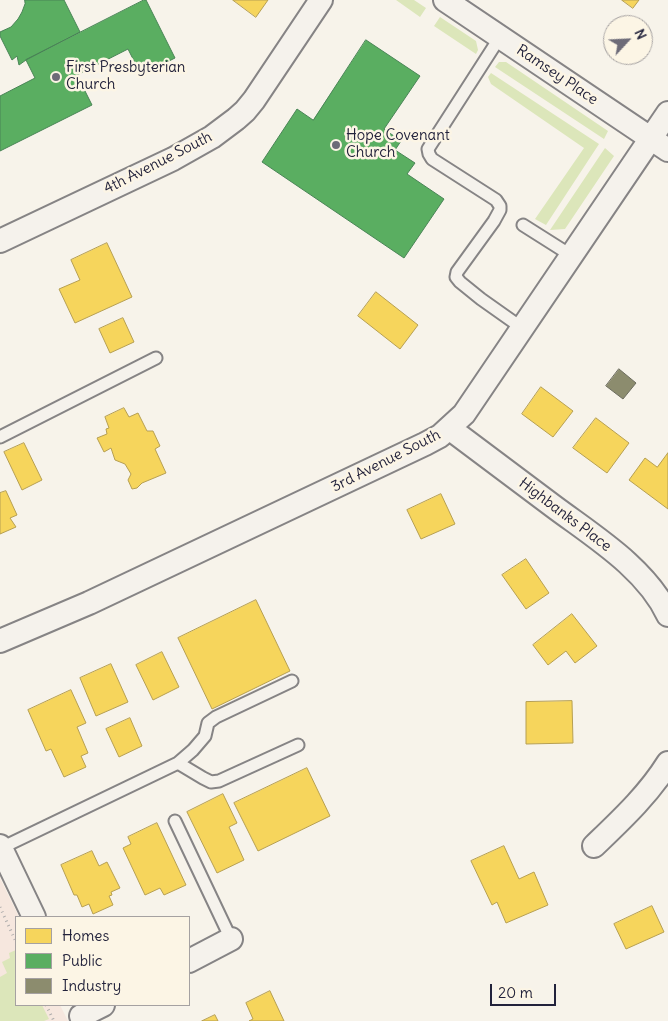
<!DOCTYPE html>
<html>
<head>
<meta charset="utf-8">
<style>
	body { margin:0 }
	#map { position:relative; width:668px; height:1021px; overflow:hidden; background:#f7f3ea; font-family:Delius,sans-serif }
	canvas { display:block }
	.legend { position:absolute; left:15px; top:916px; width:175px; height:90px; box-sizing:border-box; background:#fcf5e5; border:1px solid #a5a1a1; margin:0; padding:6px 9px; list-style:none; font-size:15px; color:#22223b }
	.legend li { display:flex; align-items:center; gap:10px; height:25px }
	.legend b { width:25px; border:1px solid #a5a1a1 }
	.north { position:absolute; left:603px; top:15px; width:50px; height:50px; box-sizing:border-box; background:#fcf5e5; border:1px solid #a5a1a1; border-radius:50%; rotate:65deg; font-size:14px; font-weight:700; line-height:20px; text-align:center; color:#22223b }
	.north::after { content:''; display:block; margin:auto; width:18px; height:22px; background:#6d6b78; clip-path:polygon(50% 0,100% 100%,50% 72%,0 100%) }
	.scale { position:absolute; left:490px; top:984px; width:66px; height:22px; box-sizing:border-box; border:2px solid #22223b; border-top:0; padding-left:6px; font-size:15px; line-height:18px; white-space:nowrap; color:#22223b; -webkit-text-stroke:4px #fcf5e5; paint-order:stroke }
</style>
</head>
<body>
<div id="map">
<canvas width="668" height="1021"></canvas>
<ul class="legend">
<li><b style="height:14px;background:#f6d55c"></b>Homes</li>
<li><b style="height:14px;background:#5aae61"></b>Public</li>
<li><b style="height:14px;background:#8c8c6e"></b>Industry</li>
</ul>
<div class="north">N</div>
<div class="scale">20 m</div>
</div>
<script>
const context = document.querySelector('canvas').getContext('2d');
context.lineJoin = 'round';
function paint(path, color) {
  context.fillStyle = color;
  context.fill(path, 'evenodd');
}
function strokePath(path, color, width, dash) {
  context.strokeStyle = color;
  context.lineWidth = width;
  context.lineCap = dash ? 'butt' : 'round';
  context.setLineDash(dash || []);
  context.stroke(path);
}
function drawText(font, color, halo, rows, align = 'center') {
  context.font = font + ' Delius,sans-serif';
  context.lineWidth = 5;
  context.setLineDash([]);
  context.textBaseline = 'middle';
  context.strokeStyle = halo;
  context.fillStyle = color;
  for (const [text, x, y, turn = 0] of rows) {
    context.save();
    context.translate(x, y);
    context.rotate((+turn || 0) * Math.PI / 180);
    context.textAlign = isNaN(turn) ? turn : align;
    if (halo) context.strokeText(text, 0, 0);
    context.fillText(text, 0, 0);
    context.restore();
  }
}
paint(new Path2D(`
	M 0,878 L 19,917 L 16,917 L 16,1005 L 60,1005 L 68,1021 L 0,1021 Z`), '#f6e7de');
paint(new Path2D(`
	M 396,0 L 414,0 L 426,8 L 420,17 Z
	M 440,17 L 476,41 L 478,50 L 476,54 L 434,26 Z
	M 499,62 L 506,62 L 608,131 L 604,139 L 495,67 Z
	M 491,73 L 599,144 L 546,225 L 535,219 L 584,148 L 491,84 L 488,77 Z
	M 605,148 L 614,156 L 565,229 L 550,230 Z
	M 16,950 L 16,1005 L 42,1005 L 49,1019 L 44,1021 L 0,1021 L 0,977 L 7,973 L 2,962 L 10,958 L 9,953 Z`), '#dce6ba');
const homes = new Path2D(`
	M 233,0 L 268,0 L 256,17 Z
	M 622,0 L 639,0 L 633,8 Z
	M 107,243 L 132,297 L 75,323 L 59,289 L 80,280 L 71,260 Z
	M 376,292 L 418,325 L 400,349 L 358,316 Z
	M 123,318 L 134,342 L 110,353 L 99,329 Z
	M 541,387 L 573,411 L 553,437 L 522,414 Z
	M 124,408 L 129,417 L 138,413 L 147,431 L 153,431 L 160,446 L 155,449 L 166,473 L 142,483 L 137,488 L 132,489 L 128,480 L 131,474 L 125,464 L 115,460 L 111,448 L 104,452 L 97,438 L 107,434 L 106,429 L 109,428 L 105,417 Z
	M 596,418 L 629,443 L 607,473 L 573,448 Z
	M 24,443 L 42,480 L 22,490 L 4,452 Z
	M 668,453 L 668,509 L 629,480 L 645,458 L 657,467 Z
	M 6,491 L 17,515 L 10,518 L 16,527 L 0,534 L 0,493 Z
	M 441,494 L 455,524 L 421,539 L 407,510 Z
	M 526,559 L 549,593 L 526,609 L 502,575 Z
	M 256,600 L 290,671 L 212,709 L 178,638 Z
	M 572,614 L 597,646 L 575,663 L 566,651 L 548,665 L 533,645 Z
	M 162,652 L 179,687 L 153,700 L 136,665 Z
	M 111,664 L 128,702 L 96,716 L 80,678 Z
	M 71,690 L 86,723 L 77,727 L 88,753 L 81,756 L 86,767 L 64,777 L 51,749 L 46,751 L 28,710 Z
	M 572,701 L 573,743 L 526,744 L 526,702 Z
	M 130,718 L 142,746 L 119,757 L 106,729 Z
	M 307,768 L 330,816 L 258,851 L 234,803 Z
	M 223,794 L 237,823 L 229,827 L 244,860 L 217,873 L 187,812 Z
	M 157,823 L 186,885 L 164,895 L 160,888 L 145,895 L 123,848 L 131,844 L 128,837 Z
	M 504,846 L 519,879 L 534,872 L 548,905 L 506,923 L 497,902 L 492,905 L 471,861 Z
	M 92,851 L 99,866 L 107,862 L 120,888 L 111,892 L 112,895 L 109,896 L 113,905 L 93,914 L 89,904 L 82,907 L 77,895 L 74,895 L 61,865 Z
	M 652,906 L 664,932 L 626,949 L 614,924 Z
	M 270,991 L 284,1021 L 249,1021 L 253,1019 L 246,1003 Z
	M 215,1015 L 218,1021 L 202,1021 Z`);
paint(homes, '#f6d55c');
strokePath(homes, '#b69f52', 1);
const public = new Path2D(`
	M 25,0 L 64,0 L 80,32 L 26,60 L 19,65 L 17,56 L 12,60 L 0,36 L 0,32 L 11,27 L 18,19 L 22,12 L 25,4 Z
	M 144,0 L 146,0 L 175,58 L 141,75 L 128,49 L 77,75 L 92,105 L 0,151 L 0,96 L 35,78 L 26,60 Z
	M 366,40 L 420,76 L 384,129 L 401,141 L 395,150 L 415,163 L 407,174 L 444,199 L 404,258 L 262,162 L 297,109 L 313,120 Z`);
paint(public, '#5aae61');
strokePath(public, '#498456', 1);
const industry = new Path2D(`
	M 619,369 L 636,383 L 623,399 L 606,386 Z`);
paint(industry, '#8c8c6e');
strokePath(industry, '#6c6c5f', 1);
const service = new Path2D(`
	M 500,37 L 428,149 L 429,154 L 432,159 L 496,200 L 500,206 L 500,210 L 494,221 L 457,272 L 456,277 L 460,282 L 481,299 L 522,328
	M 523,225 L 572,256
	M 0,437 L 156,358
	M 178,763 L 203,778 L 211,782 L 219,781 L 298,745
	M 175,821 L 231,939
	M 1,848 L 178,763 L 193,750 L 205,736 L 208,723 L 216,717 L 292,681`);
const minor = new Path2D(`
	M 445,0 L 668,150
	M 0,241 L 173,159 L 212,137 L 236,119 L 245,111 L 254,100 L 321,0
	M 449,428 C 484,454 518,480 553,506 C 593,536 646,568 668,615
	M 0,641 L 89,603 L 425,444 L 440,436 L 464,414 L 668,113
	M 0,846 L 34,917
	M 594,846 C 621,820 648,795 668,763
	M 189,961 L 231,939
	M 81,1016 L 103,1005`);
strokePath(service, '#868485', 15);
strokePath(minor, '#868485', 26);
strokePath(new Path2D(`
	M 0,907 L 16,942
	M 46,1005 L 54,1021`), '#b0aead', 3, [1, 4]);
strokePath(service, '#f5f2ec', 11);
strokePath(minor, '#f5f2ec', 22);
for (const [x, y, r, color] of [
	[56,77,5,"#6d6b78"],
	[336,145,5,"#6d6b78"]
]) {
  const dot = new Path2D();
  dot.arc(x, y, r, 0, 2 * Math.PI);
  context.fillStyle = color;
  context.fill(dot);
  strokePath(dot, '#fcf5e5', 2);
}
drawText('15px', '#22223b', '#fcf5e5', [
	["First Presbyterian",66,68],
	["Church",66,85],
	["Hope Covenant",346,136],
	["Church",346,153]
], 'left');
drawText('15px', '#22223b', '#fcf5e5', [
	["Ramsey Place",557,75,34],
	["4th Avenue South",158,163,-27],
	["3rd Avenue South",386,461,-27],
	["Highbanks Place",565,515,37]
]);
</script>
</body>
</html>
